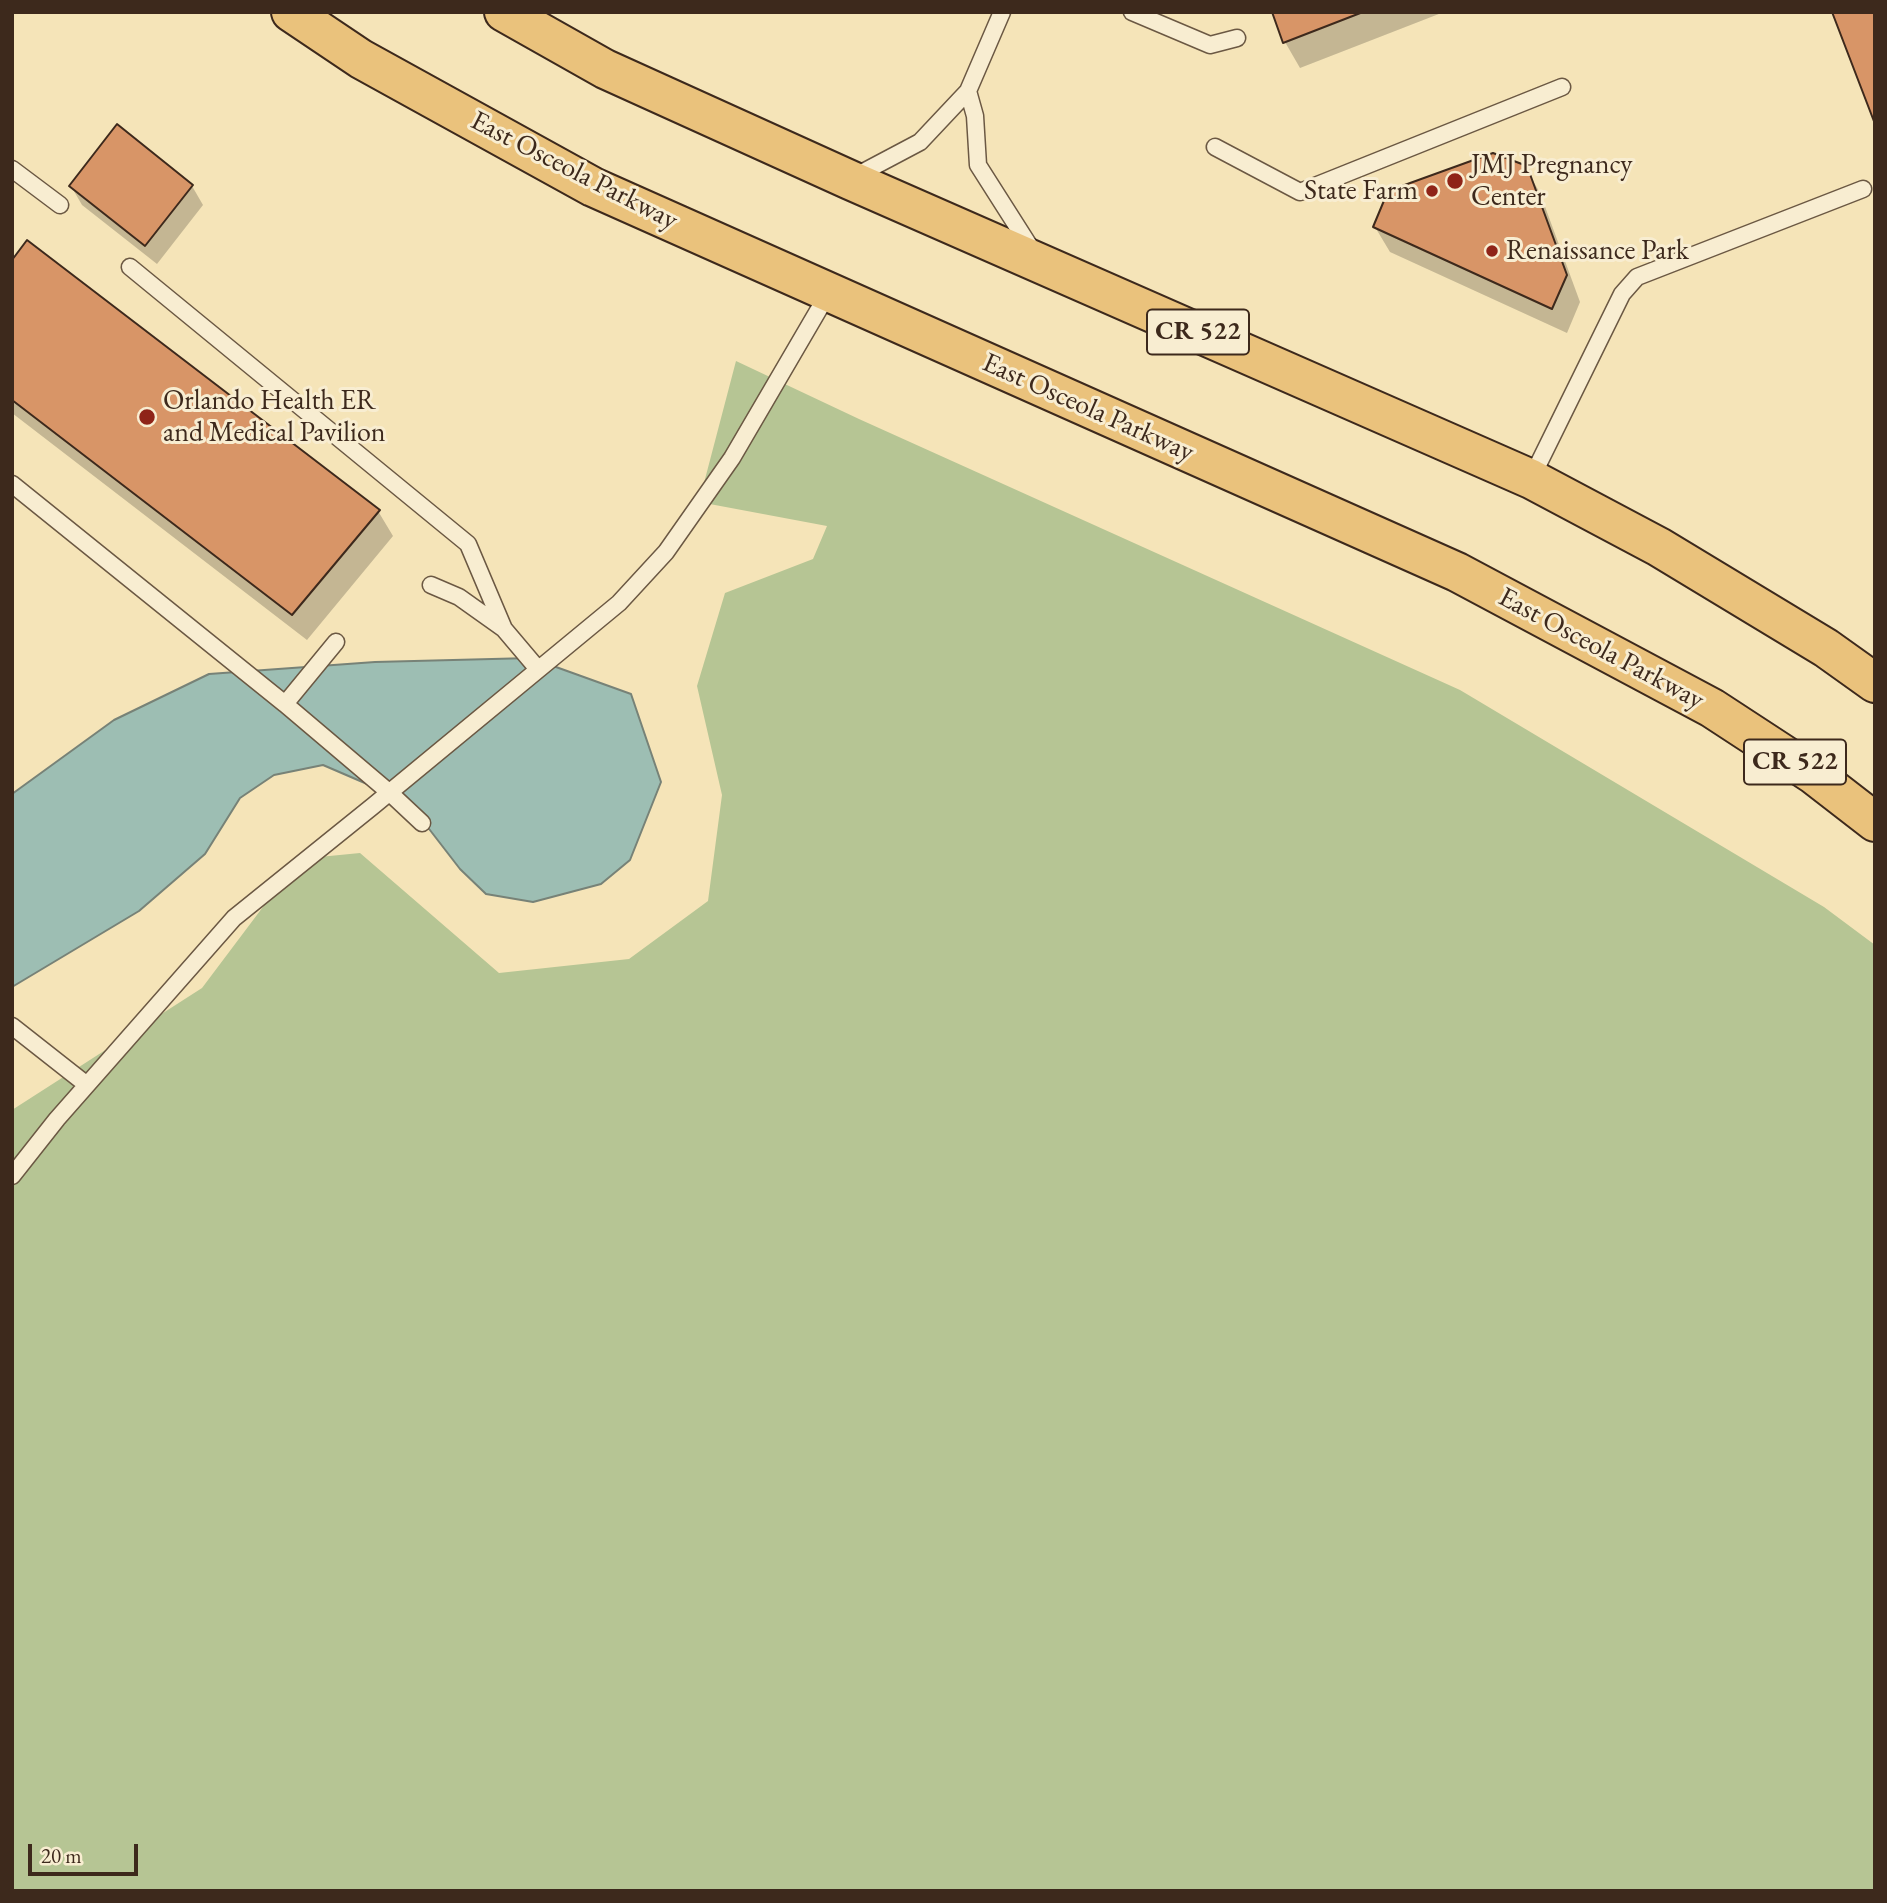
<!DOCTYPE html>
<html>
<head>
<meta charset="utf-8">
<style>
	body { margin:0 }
	#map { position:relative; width:1887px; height:1903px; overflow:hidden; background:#f5e4b8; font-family:"EB Garamond",serif }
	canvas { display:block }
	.frame { position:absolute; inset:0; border:14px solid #3d291c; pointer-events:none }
	.scale { position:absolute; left:28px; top:1844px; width:110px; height:32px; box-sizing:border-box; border:4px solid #3d291c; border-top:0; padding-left:9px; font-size:21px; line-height:24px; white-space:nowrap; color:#3d291c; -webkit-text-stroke:5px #f8edd1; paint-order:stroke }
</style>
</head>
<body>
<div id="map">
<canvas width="1887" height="1903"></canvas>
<div class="frame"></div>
<div class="scale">20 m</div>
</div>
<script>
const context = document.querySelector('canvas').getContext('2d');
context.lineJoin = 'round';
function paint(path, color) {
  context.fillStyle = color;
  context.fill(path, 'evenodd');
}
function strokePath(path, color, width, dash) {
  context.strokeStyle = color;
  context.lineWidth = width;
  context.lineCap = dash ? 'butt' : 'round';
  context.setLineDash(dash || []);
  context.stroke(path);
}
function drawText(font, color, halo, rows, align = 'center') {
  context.font = font + ' "EB Garamond",serif';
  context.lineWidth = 6;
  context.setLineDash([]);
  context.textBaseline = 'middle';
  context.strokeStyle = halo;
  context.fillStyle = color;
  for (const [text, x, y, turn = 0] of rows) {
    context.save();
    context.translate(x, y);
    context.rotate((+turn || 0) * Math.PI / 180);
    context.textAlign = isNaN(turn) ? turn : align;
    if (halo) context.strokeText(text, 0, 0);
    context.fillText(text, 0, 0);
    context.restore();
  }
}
paint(new Path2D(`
	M 736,361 L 859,419 L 1460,690 L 1824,907 L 1875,945 L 1875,1891 L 12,1891 L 12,1110 L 202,988 L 299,859 L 360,853 L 499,973 L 629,959 L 708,901 L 722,795 L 697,686 L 725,593 L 813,559 L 827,526 L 699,502 Z`), '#b6c594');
const water = new Path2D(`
	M 531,658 L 631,694 L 661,782 L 630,860 L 601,884 L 533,902 L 486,894 L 460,869 L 416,812 L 381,790 L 323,765 L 274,775 L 240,798 L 205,854 L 139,911 L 12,987 L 12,794 L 114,720 L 209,674 L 375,662 Z`);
paint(water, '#9dbeb3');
strokePath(water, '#778277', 2);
paint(new Path2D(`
	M 1274,12 L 1444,12 L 1300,68 L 1285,42 Z
	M 1525,167 L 1540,193 L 1580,302 L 1567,333 L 1390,252 L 1375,227 Z
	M 71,186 L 192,186 L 203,205 L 157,264 L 82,205 Z
	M 12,263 L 378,511 L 393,536 L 307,640 L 12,413 Z`), '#0003');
const building = new Path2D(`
	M 1272,12 L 1363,12 L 1283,43 Z
	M 1832,12 L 1875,12 L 1875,124 Z
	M 117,124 L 193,185 L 145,246 L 69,186 Z
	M 1493,153 L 1527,166 L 1567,275 L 1552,309 L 1373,227 L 1388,191 Z
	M 27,240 L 380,510 L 292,615 L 12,400 L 12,260 Z`);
paint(building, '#d89567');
strokePath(building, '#3d291c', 2);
const lane = new Path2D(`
	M 1132,12 L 1210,45 L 1237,38
	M 968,91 L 975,116 L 978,165 L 1034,253
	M 1215,147 L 1300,192 L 1562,87
	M 12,169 L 60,205
	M 852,178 L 920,142 L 968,91 L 1002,12
	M 130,267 L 468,544 L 504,629
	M 1531,479 L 1622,294 L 1637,277 L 1863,189
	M 12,484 L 285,704 L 390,793 L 422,823
	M 431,585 L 459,597 L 504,629 L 537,668
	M 285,704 L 336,642
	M 12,1026 L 87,1085
	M 12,1176 L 57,1119 L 234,918 L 373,806 L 619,603 L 666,552 L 732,458 L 829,292`);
const primary = new Path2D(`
	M 291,12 L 361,59 L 593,187 L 1457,572 L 1712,708 L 1813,774 L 1875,822
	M 504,12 L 605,69 L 850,180 L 1531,479 L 1659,547 L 1826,648 L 1875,683`);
strokePath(lane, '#6b5843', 19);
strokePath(primary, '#3d291c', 42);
strokePath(lane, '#f8edd1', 16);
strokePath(primary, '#eac27c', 38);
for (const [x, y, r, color] of [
	[1455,181,9,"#8f2418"],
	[1432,191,7,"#8f2418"],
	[1492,251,7,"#8f2418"],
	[147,417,9,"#8f2418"]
]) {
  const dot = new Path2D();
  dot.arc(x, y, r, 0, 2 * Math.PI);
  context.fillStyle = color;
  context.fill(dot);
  strokePath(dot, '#f8edd1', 2.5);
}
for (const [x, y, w] of [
	[1198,332,102],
	[1795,762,102]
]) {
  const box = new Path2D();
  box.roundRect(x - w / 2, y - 22.5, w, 45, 5);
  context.fillStyle = '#f8edd1';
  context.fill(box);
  strokePath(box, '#3d291c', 2);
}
drawText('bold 26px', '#3d291c', null, [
	["CR 522",1198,332],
	["CR 522",1795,762]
]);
drawText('28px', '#3d291c', '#f8edd1', [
	["JMJ Pregnancy",1471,165],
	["Center",1471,197],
	["State Farm",1418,191,"right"],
	["Renaissance Park",1506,251],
	["Orlando Health ER",163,401],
	["and Medical Pavilion",163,433]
], 'left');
drawText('28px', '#3d291c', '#f8edd1', [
	["East Osceola Parkway",574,171,27],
	["East Osceola Parkway",1088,408,24],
	["East Osceola Parkway",1601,649,28]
]);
</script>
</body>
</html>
